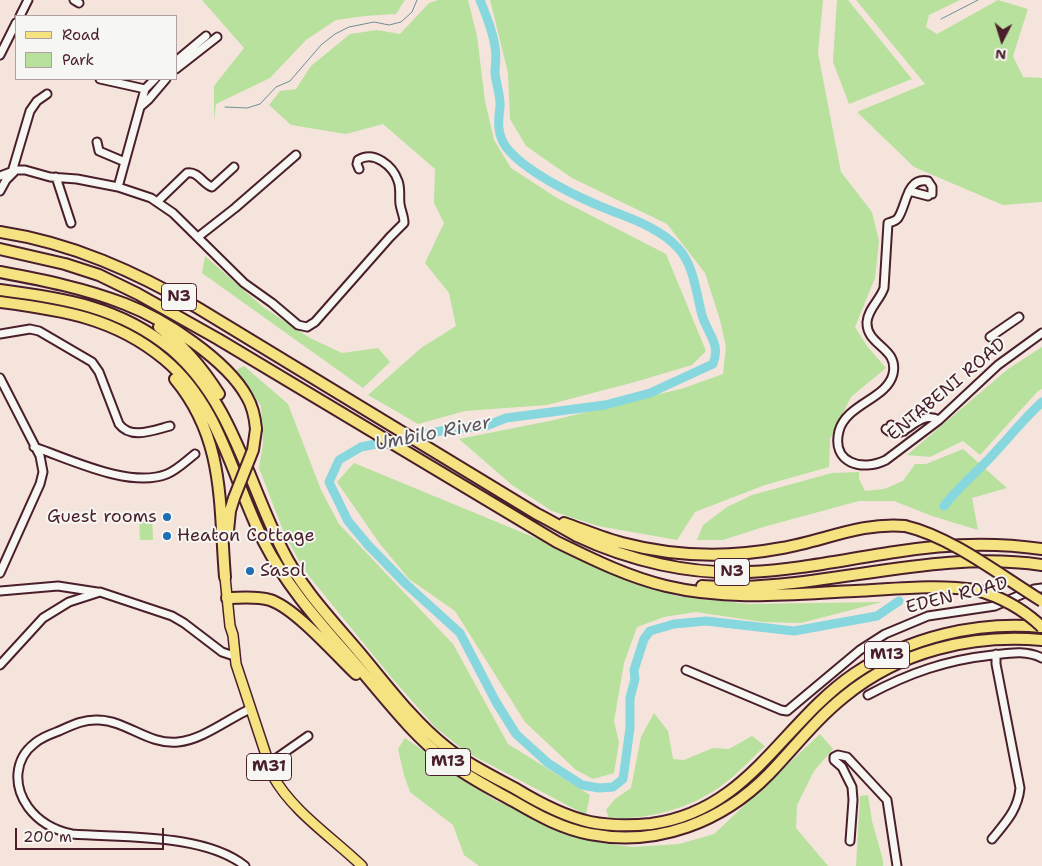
<!DOCTYPE html>
<html>
<head>
<meta charset="utf-8">
<style>
	body { margin:0 }
	#map { position:relative; width:1042px; height:866px; overflow:hidden; background:#f5e4dc; font-family:"Shantell Sans",sans-serif }
	canvas { display:block }
	.legend { position:absolute; left:15px; top:15px; width:162px; height:65px; box-sizing:border-box; background:#f6f6f2; border:1px solid #b1a0a2; margin:0; padding:6px 9px; list-style:none; font-size:15px; color:#4a1f2b }
	.legend li { display:flex; align-items:center; gap:10px; height:25px }
	.legend b { width:25px; border:1px solid #b1a0a2 }
	.north { position:absolute; left:977px; top:15px; width:50px; height:50px; -webkit-text-stroke:4px #f6f6f2; paint-order:stroke; rotate:185deg; font-size:14px; font-weight:700; line-height:20px; text-align:center; color:#4a1f2b }
	.north::after { content:''; display:block; margin:auto; width:18px; height:22px; background:#4a1f2b; clip-path:polygon(50% 0,100% 100%,50% 72%,0 100%) }
	.scale { position:absolute; left:15px; top:828px; width:149px; height:22px; box-sizing:border-box; border:2px solid #4a1f2b; border-top:0; padding-left:6px; font-size:15px; line-height:18px; white-space:nowrap; color:#4a1f2b; -webkit-text-stroke:4px #f6f6f2; paint-order:stroke }
</style>
</head>
<body>
<div id="map">
<canvas width="1042" height="866"></canvas>
<ul class="legend">
<li><b style="height:6px;background:#f5e382"></b>Road</li>
<li><b style="height:14px;background:#b7e19d"></b>Park</li>
</ul>
<div class="north">N</div>
<div class="scale">200 m</div>
</div>
<script>
const context = document.querySelector('canvas').getContext('2d');
context.lineJoin = 'round';
function paint(path, color) {
  context.fillStyle = color;
  context.fill(path, 'evenodd');
}
function strokePath(path, color, width, dash) {
  context.strokeStyle = color;
  context.lineWidth = width;
  context.lineCap = dash ? 'butt' : 'round';
  context.setLineDash(dash || []);
  context.stroke(path);
}
function drawText(font, color, halo, rows, align = 'center') {
  context.font = font + ' "Shantell Sans",sans-serif';
  context.lineWidth = 4;
  context.setLineDash([]);
  context.textBaseline = 'middle';
  context.strokeStyle = halo;
  context.fillStyle = color;
  for (const [text, x, y, turn = 0] of rows) {
    context.save();
    context.translate(x, y);
    context.rotate((+turn || 0) * Math.PI / 180);
    context.textAlign = isNaN(turn) ? turn : align;
    if (halo) context.strokeText(text, 0, 0);
    context.fillText(text, 0, 0);
    context.restore();
  }
}
paint(new Path2D(`
	M 202,0 L 405,0 L 396,14 L 365,16 L 336,20 L 306,40 L 270,78 L 216,104 L 214,120 L 214,86 L 244,48 Z
	M 438,0 L 468,0 L 477,36 L 485,101 L 494,140 L 511,168 L 557,198 L 666,254 L 706,351 L 692,365 L 635,382 L 547,405 L 465,411 L 418,424 L 368,395 L 421,348 L 456,326 L 449,293 L 425,263 L 444,223 L 434,203 L 435,169 L 383,124 L 346,134 L 291,125 L 269,105 L 280,91 L 296,89 L 311,66 L 350,34 L 377,30 L 400,34 L 429,3 Z
	M 490,0 L 823,0 L 818,53 L 841,172 L 872,212 L 879,241 L 875,278 L 855,327 L 867,346 L 886,368 L 851,397 L 830,439 L 829,467 L 765,485 L 695,512 L 677,540 L 598,526 L 552,511 L 512,485 L 459,439 L 554,420 L 684,388 L 723,374 L 726,347 L 720,320 L 705,273 L 667,224 L 572,178 L 526,146 L 510,119 L 508,73 Z
	M 837,0 L 848,0 L 912,79 L 849,104 L 833,62 Z
	M 856,0 L 960,0 L 929,15 L 926,27 L 937,34 L 998,0 L 1028,9 L 1013,56 L 1023,77 L 1042,78 L 1042,202 L 1003,205 L 914,167 L 857,112 L 925,84 Z
	M 205,256 L 263,307 L 310,338 L 342,353 L 378,348 L 390,362 L 363,388 L 202,273 Z
	M 1042,347 L 1042,389 L 1038,391 L 980,455 L 963,441 L 930,457 L 907,455 L 1008,369 Z
	M 244,366 L 288,404 L 321,490 L 339,524 L 453,644 L 508,744 L 590,795 L 586,815 L 466,752 L 435,727 L 391,677 L 304,570 L 284,533 L 259,468 L 263,444 L 261,406 L 236,370 Z
	M 963,449 L 1007,488 L 972,498 L 978,530 L 932,516 L 894,501 L 859,501 L 763,527 L 723,540 L 697,540 L 703,525 L 727,507 L 752,495 L 832,473 L 859,472 L 859,479 L 865,491 L 884,489 L 903,481 L 915,464 L 926,464 Z
	M 354,463 L 676,596 L 749,604 L 882,602 L 801,623 L 762,622 L 696,612 L 664,617 L 637,627 L 624,663 L 614,721 L 619,743 L 614,773 L 593,779 L 576,770 L 525,722 L 455,611 L 409,579 L 380,544 L 337,482 Z
	M 139,515 L 152,515 L 153,540 L 140,540 Z
	M 654,713 L 668,731 L 673,759 L 684,760 L 713,748 L 729,749 L 752,736 L 765,746 C 752,758 740,772 725,783 C 693,808 649,820 609,818 L 606,810 L 615,799 L 631,788 L 641,737 Z
	M 820,734 L 833,749 L 814,771 L 797,805 L 796,828 L 828,866 L 479,866 L 464,855 L 453,825 L 410,792 L 404,775 L 398,749 L 405,738 L 496,801 L 601,843 L 633,847 L 679,844 L 714,834 Z
	M 868,795 L 872,821 L 883,860 L 883,866 L 856,866 L 860,796 Z`), '#b7e19d');
strokePath(new Path2D(`
	M 941,19 L 978,0
	M 225,107 L 247,108 L 260,104 L 276,87 L 290,81 L 321,45 L 335,34 L 349,27 L 374,22 L 389,25 L 401,22 L 412,12 L 417,0`), '#6e8d96', 1);
strokePath(new Path2D(`
	M 480,0 C 486,15 493,31 495,47 C 497,55 495,65 495,73 C 496,84 501,96 500,107 C 498,121 497,134 506,147 C 526,173 581,199 612,211 C 635,220 661,229 678,248 C 694,265 696,293 702,315 C 708,335 721,343 713,364 L 650,393 L 605,405 L 506,418 L 486,426 L 451,429 L 361,447 L 339,460 L 329,482 L 348,521 L 368,545 L 406,584 L 460,633 L 496,702 L 516,734 L 548,763 L 582,785 L 599,788 L 613,787 L 623,779 L 630,728 L 630,698 L 635,679 L 634,670 L 644,639 L 650,631 L 674,624 L 706,621 L 794,631 L 877,616 L 899,601
	M 944,506 C 956,490 970,478 984,464 C 1004,444 1021,421 1042,402`), '#86d7de', 9);
const minor = new Path2D(`
	M 74,0 L 79,3
	M 20,16 L 28,0
	M 0,55 L 16,23
	M 176,61 L 206,36
	M 176,69 L 217,37
	M 100,79 L 145,89
	M 141,106 L 149,99 L 166,79
	M 97,142 L 99,151 L 125,162
	M 12,172 L 30,111 L 37,101 L 47,94
	M 0,176 L 16,170 L 25,170 L 50,177 L 77,179 L 118,187 L 151,198 L 173,213 L 244,283 L 272,303 L 298,325 L 307,327 L 315,322 L 390,237 L 404,223 C 404,216 401,211 400,204 C 399,197 401,189 398,181 C 393,166 374,150 358,160 L 357,164 L 359,169
	M 56,177 L 71,223
	M 118,187 L 145,89 L 155,79
	M 0,191 L 6,180 L 14,172
	M 909,191 L 928,196
	M 932,194 L 932,187 L 928,181 C 906,177 907,205 898,218 C 896,221 892,222 888,223 L 884,288 C 880,300 868,309 867,322 C 866,346 899,347 893,374 C 887,399 846,404 839,431 C 831,463 862,472 886,460 L 939,420 L 998,365 L 1042,333
	M 158,201 L 187,173 C 198,171 203,184 212,187 L 234,167
	M 198,237 L 235,208 L 296,155
	M 0,334 L 30,329 L 39,331 L 92,362 L 99,372 L 119,424 C 131,440 154,430 170,426
	M 990,337 L 1019,317
	M 0,378 L 40,456 L 43,472 L 40,484 L 0,573
	M 891,425 L 895,429 L 904,431
	M 886,429 C 905,445 915,408 939,420
	M 34,447 C 70,459 130,489 167,474 C 177,470 186,461 195,454
	M 0,591 L 58,586 L 97,592
	M 0,665 L 43,618 L 69,602 L 100,592 L 172,616 L 184,623 L 222,652 L 234,656
	M 686,670 L 781,710 L 787,711 L 860,650 L 885,634 L 928,616 L 995,606 L 1034,589 L 1042,588
	M 868,695 C 909,673 946,660 993,655 C 1010,653 1026,650 1042,658
	M 268,764 L 308,736
	M 992,839 C 1005,823 1018,810 1020,788 L 996,664 L 996,654
	M 850,841 L 853,800 L 852,787 L 842,767 L 834,760 L 834,757 L 838,755 L 847,757 L 887,800 L 897,866
	M 245,866 C 204,833 122,838 72,834 C 53,830 39,822 28,807 C 13,786 14,759 35,743 C 42,737 51,734 59,731 C 72,725 84,719 99,720 C 127,721 148,745 178,742 C 202,740 228,719 250,709`);
const major = new Path2D(`
	M 225,577 L 230,626 L 233,635 L 236,664 L 273,776 C 292,811 333,838 362,866`);
const highway = new Path2D(`
	M 0,232 C 72,243 136,272 198,308 L 537,514 C 551,521 564,529 577,536 C 630,561 691,575 749,572 C 798,570 847,559 895,552 C 943,544 994,542 1042,549
	M 0,249 L 65,264 L 99,275 L 138,294 L 218,339 L 557,542 C 592,559 628,577 666,586 C 728,601 792,594 855,591 C 895,589 937,584 976,590
	M 0,272 C 42,280 84,288 125,304 C 164,319 227,360 247,397 C 253,407 255,418 256,429
	M 0,290 C 63,298 120,307 171,349 C 232,401 247,480 282,549 C 301,588 331,619 359,652 C 386,684 413,721 446,747 C 467,764 492,776 516,789 C 539,803 563,816 590,822 C 610,826 630,826 651,824 C 749,811 781,724 854,674 C 909,637 977,621 1042,627
	M 0,302 C 62,310 115,318 164,359 C 221,406 232,479 264,542 C 287,587 320,623 353,661 C 381,693 412,735 446,760 C 467,777 492,789 515,802 C 539,816 563,829 590,834 C 657,847 722,822 769,774 C 794,748 816,719 845,696 C 900,651 971,634 1042,640
	M 159,327 C 183,345 202,367 219,394
	M 175,379 C 225,439 219,504 225,577
	M 564,523 C 584,530 603,538 622,543 C 675,557 729,558 782,548 C 824,541 861,522 905,526
	M 228,531 L 230,511 L 234,498
	M 702,586 C 816,594 927,548 1042,565
	M 227,598 C 241,598 256,596 270,600 C 295,608 335,654 356,674`);
strokePath(minor, '#4a1f2b', 11);
strokePath(major, '#4a1f2b', 12);
strokePath(highway, '#4a1f2b', 14);
strokePath(minor, '#f6f6f2', 7);
strokePath(major, '#f5e382', 9);
strokePath(highway, '#f5e382', 10);
const highwayBridge = new Path2D(`
	M 234,498 L 253,450 L 256,429
	M 905,526 C 952,537 1001,576 1042,601
	M 976,590 C 1002,597 1023,609 1042,627`);
strokePath(highwayBridge, '#4a1f2b', 14, []);
strokePath(highwayBridge, '#f5e382', 10);
for (const [x, y, r, color] of [
	[167,517,5,"#1f6fb2"],
	[167,536,5,"#1f6fb2"],
	[250,571,5,"#1f6fb2"]
]) {
  const dot = new Path2D();
  dot.arc(x, y, r, 0, 2 * Math.PI);
  context.fillStyle = color;
  context.fill(dot);
  strokePath(dot, '#f6f6f2', 2);
}
for (const [x, y, w] of [
	[179,297,35],
	[732,572,35],
	[887,655,45],
	[448,762,45],
	[269,767,45]
]) {
  const box = new Path2D();
  box.roundRect(x - w / 2, y - 13.5, w, 27, 4);
  context.fillStyle = '#f6f6f2';
  context.fill(box);
  strokePath(box, '#4a1f2b', 1);
}
drawText('bold 16px', '#4a1f2b', null, [
	["N3",179,297],
	["N3",732,572],
	["M13",887,655],
	["M13",448,762],
	["M31",269,767]
]);
drawText('18px', '#4a1f2b', '#f6f6f2', [
	["ENTABENI ROAD",947,390,-40],
	["EDEN ROAD",957,596,-14]
]);
drawText('18px', '#4a1f2b', '#f6f6f2', [
	["Guest rooms",157,517,"right"],
	["Heaton Cottage",177,536],
	["Sasol",260,571]
], 'left');
drawText('italic 19px', '#5c5661', '#f6f6f2', [
	["Umbilo River",433,434,-11]
]);
</script>
</body>
</html>
